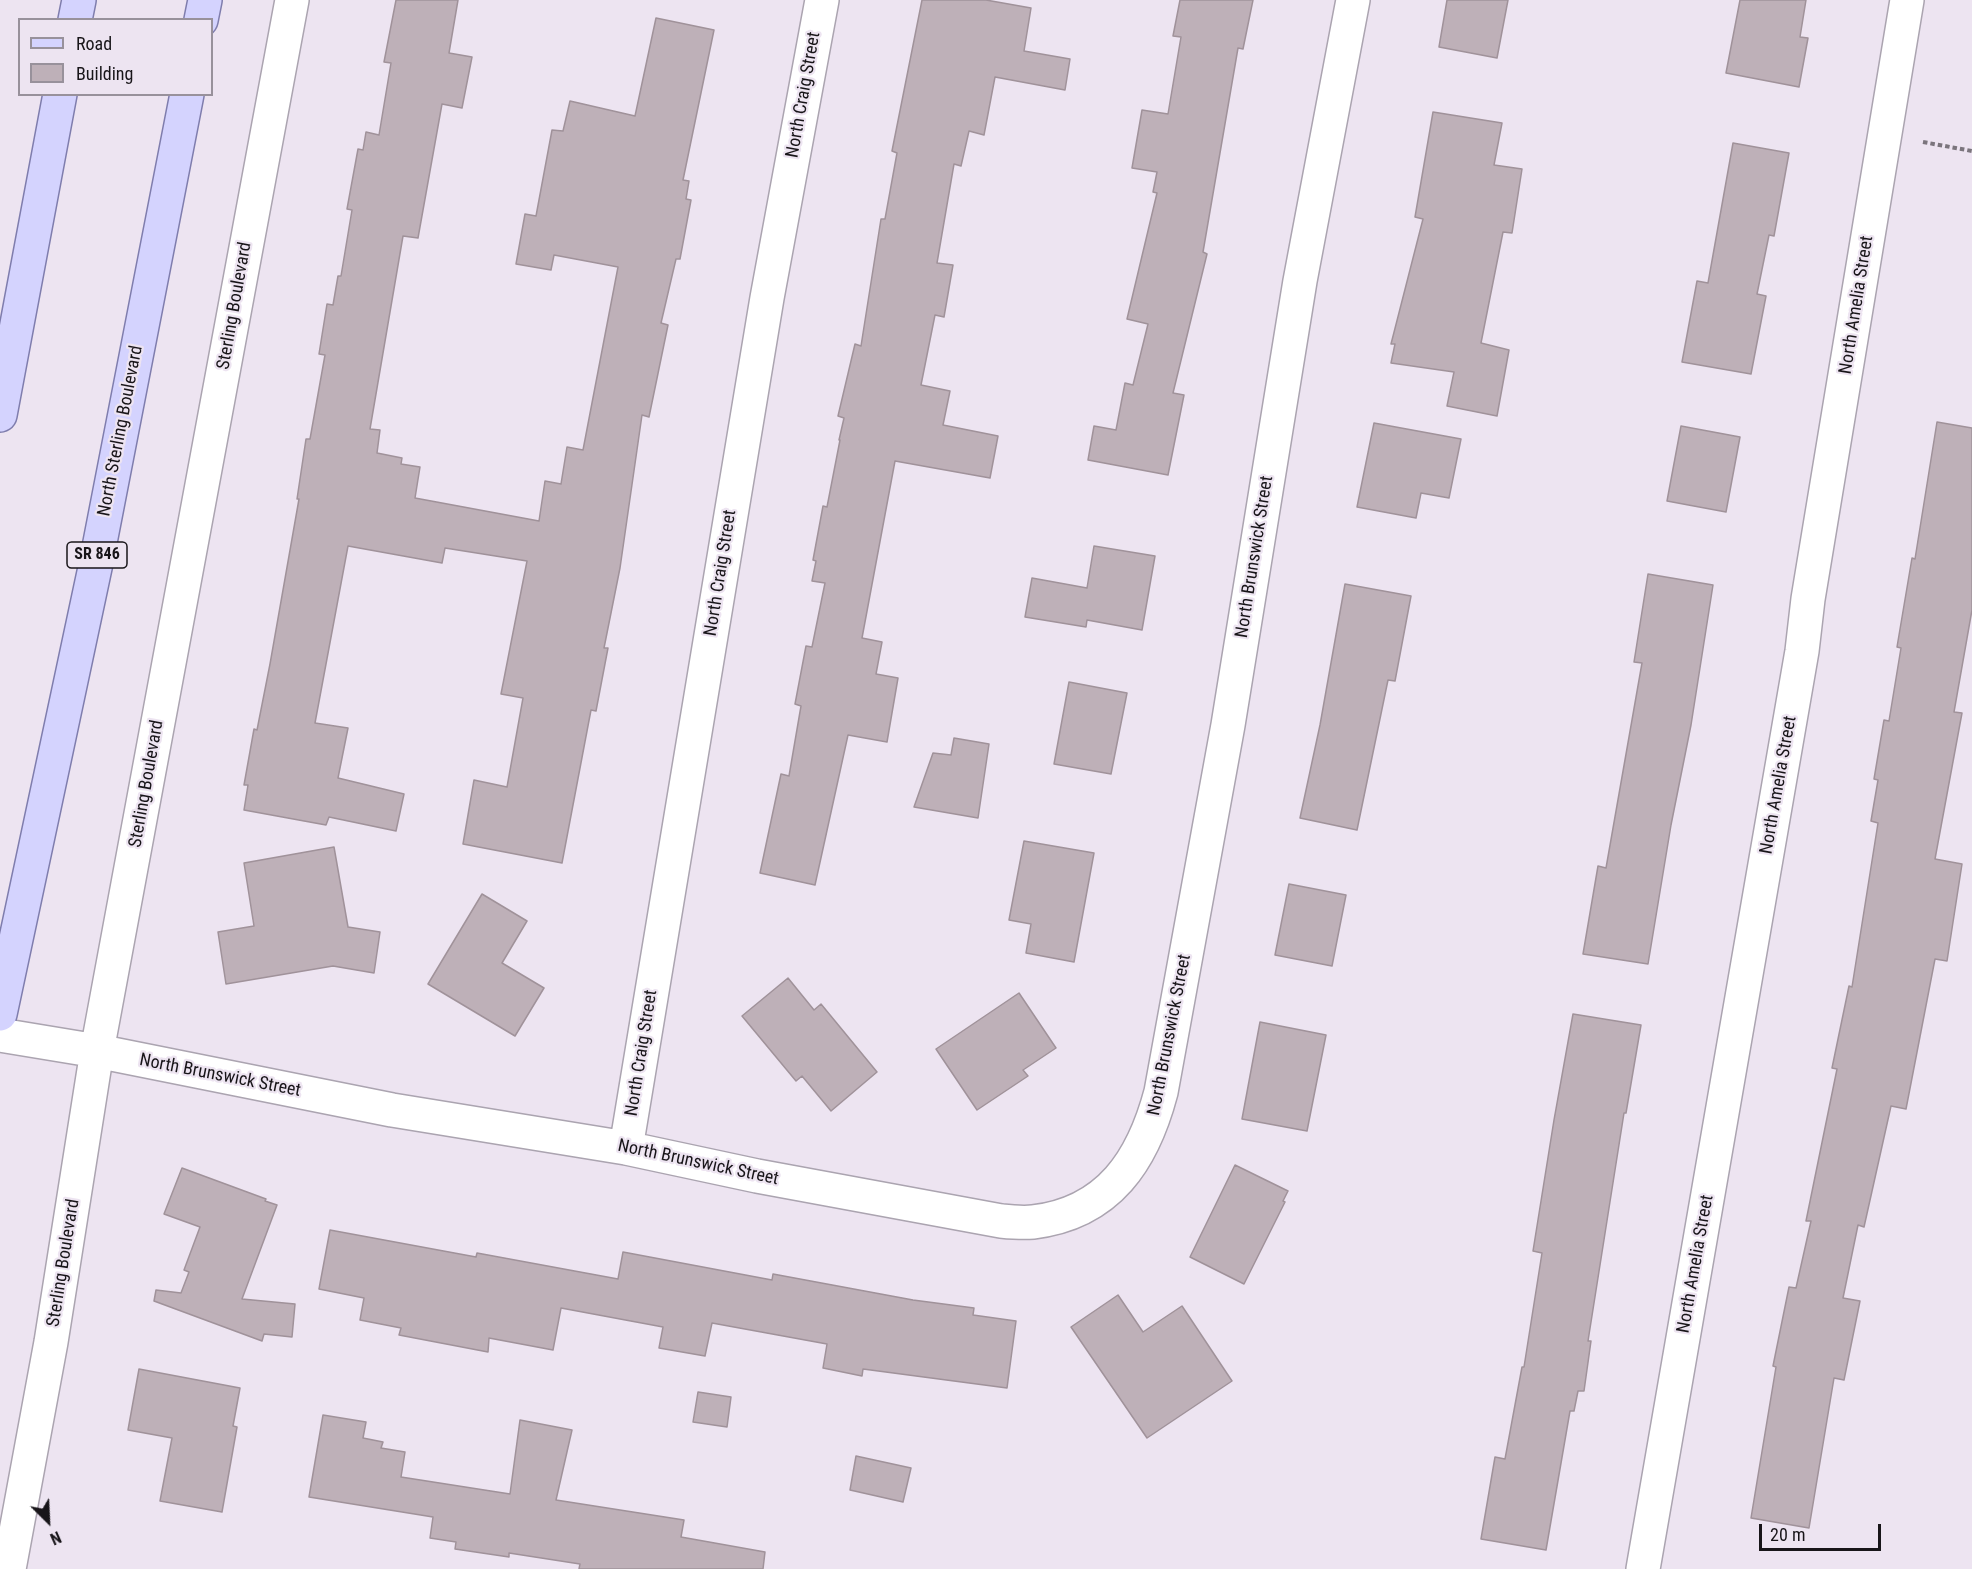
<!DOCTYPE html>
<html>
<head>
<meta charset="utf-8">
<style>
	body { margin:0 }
	#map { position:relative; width:1972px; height:1569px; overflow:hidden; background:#ede4f1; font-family:"Roboto Condensed",sans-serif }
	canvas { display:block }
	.legend { position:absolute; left:18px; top:18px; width:195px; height:78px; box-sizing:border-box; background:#ede4f1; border:2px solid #98919b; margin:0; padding:8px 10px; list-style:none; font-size:18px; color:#181519 }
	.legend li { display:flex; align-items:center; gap:12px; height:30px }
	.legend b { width:30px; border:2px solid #98919b }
	.north { position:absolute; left:18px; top:1491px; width:60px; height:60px; -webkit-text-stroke:4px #ede4f1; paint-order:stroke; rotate:156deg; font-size:16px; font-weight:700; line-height:24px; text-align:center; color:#181519 }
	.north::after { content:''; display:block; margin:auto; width:21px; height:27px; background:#181519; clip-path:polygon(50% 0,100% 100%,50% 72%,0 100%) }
	.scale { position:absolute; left:1759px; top:1524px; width:122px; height:27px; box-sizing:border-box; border:3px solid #181519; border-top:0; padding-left:8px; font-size:18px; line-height:21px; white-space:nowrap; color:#181519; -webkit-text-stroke:4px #ede4f1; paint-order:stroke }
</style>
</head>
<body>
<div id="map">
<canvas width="1972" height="1569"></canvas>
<ul class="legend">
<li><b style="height:8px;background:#d4d3fe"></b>Road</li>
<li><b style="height:16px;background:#beb0b8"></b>Building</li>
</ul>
<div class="north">N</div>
<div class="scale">20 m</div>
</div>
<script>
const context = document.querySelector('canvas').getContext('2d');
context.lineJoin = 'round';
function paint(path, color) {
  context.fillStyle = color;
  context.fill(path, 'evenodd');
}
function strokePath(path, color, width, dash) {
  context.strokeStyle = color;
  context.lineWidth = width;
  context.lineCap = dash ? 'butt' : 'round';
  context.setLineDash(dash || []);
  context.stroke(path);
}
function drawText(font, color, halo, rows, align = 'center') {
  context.font = font + ' "Roboto Condensed",sans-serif';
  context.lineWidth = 4.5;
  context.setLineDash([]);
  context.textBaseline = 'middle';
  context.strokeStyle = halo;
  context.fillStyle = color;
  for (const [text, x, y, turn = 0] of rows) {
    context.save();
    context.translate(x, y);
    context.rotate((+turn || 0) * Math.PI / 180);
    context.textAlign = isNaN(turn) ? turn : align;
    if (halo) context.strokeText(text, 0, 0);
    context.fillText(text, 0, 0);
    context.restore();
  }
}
const building = new Path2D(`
	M 396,0 L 458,0 L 449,53 L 472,57 L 462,108 L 442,104 L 418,238 L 403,236 L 370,429 L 380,430 L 377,453 L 402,458 L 401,464 L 420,467 L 415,498 L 539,521 L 545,481 L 561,484 L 567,447 L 583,450 L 618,267 L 554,255 L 551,270 L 516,264 L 525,214 L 536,216 L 552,130 L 563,131 L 570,101 L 635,116 L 656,18 L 714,30 L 683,180 L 689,181 L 686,199 L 691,200 L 680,259 L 676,259 L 661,323 L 668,325 L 649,417 L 642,415 L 620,568 L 604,648 L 608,648 L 596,711 L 591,710 L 562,863 L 463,844 L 474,780 L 507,787 L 523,698 L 501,694 L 527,561 L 445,548 L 442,563 L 348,546 L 315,723 L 348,728 L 338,778 L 404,794 L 396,831 L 329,817 L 326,825 L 244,810 L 248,785 L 244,785 L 254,729 L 257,730 L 270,664 L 299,499 L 297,499 L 306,439 L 310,439 L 325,355 L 319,354 L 327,304 L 333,305 L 338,276 L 341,276 L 352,210 L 347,209 L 358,149 L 363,150 L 366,132 L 379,135 L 391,63 L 384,62 Z
	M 922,0 L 986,0 L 1031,8 L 1024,51 L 1070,59 L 1065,90 L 995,77 L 984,135 L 969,131 L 961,166 L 954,164 L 937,263 L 953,265 L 944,317 L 935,315 L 921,385 L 950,391 L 943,425 L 998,436 L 990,478 L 895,461 L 862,638 L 882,642 L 876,674 L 898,678 L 887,742 L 848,735 L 815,885 L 760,873 L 781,774 L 789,776 L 801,706 L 795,704 L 806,646 L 812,647 L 825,583 L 812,581 L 816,561 L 813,560 L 823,506 L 827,507 L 840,440 L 839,440 L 844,418 L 838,416 L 855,344 L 861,346 L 881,219 L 885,219 L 897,153 L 892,151 Z
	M 1180,0 L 1253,0 L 1243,49 L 1238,48 L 1203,252 L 1207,254 L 1173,393 L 1184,395 L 1168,475 L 1088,460 L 1094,426 L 1116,430 L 1125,383 L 1133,385 L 1148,324 L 1127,319 L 1157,193 L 1153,192 L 1157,172 L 1132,168 L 1142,110 L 1168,114 L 1181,37 L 1173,36 Z
	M 1447,0 L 1508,0 L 1497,58 L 1439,47 Z
	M 1740,0 L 1806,0 L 1800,37 L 1808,38 L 1799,87 L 1726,73 Z
	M 1433,112 L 1502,123 L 1494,165 L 1522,169 L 1512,233 L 1503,232 L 1481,343 L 1509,350 L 1497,416 L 1447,406 L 1454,372 L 1391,363 L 1395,344 L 1391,344 L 1423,219 L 1415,217 Z
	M 1733,143 L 1789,153 L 1774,236 L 1769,235 L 1757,294 L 1766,296 L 1751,374 L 1682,362 L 1697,281 L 1708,283 Z
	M 1937,422 L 1972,428 L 1972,610 L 1954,712 L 1962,713 L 1935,859 L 1962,864 L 1947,961 L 1935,959 L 1906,1109 L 1891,1106 L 1864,1227 L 1858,1225 L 1843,1298 L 1860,1301 L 1844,1380 L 1834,1378 L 1809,1528 L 1751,1518 L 1776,1367 L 1773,1366 L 1789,1287 L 1796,1288 L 1811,1221 L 1806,1221 L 1837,1069 L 1832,1068 L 1849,986 L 1852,987 L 1878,823 L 1871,821 L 1878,780 L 1874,779 L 1884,720 L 1889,721 L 1901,648 L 1897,647 L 1912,558 L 1915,559 Z
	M 1374,423 L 1461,439 L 1449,498 L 1421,493 L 1416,518 L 1357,507 Z
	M 1681,426 L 1740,437 L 1726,512 L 1667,501 Z
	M 1094,546 L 1155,556 L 1142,630 L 1087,620 L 1086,627 L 1025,617 L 1032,578 L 1087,588 Z
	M 1648,574 L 1713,585 L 1691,725 L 1671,825 L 1648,964 L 1583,954 L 1598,866 L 1606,868 L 1642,663 L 1634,662 Z
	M 1345,584 L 1411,596 L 1395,681 L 1388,680 L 1357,830 L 1300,818 L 1320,725 Z
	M 1069,682 L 1127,693 L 1111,774 L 1054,764 Z
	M 954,738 L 989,744 L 978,818 L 914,807 L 933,753 L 951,755 Z
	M 1024,841 L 1094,853 L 1074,962 L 1026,953 L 1031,924 L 1009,920 Z
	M 334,847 L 348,927 L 380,932 L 374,973 L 333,966 L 226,984 L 218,932 L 254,926 L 244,863 Z
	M 1289,884 L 1346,895 L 1332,966 L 1275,955 Z
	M 482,894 L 527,921 L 502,963 L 544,988 L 515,1036 L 428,984 Z
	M 788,978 L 814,1010 L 821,1004 L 877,1072 L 831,1111 L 802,1076 L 796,1081 L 742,1016 Z
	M 1019,993 L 1056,1048 L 1023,1070 L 1028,1076 L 977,1110 L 936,1049 Z
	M 1573,1014 L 1641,1025 L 1626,1113 L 1624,1113 L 1588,1341 L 1591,1341 L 1584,1391 L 1578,1391 L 1574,1411 L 1570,1411 L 1546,1550 L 1481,1539 L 1495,1457 L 1505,1459 L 1522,1367 L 1524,1367 L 1542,1253 L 1533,1251 L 1554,1120 Z
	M 1260,1022 L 1326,1035 L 1307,1131 L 1242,1119 Z
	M 1235,1165 L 1288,1191 L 1283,1201 L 1285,1202 L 1244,1284 L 1190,1257 Z
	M 182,1168 L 266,1199 L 265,1201 L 277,1205 L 242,1299 L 295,1304 L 292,1337 L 264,1334 L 262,1341 L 154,1301 L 156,1290 L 181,1293 L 189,1272 L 184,1270 L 200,1227 L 164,1214 Z
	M 330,1230 L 476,1257 L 477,1253 L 618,1279 L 623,1252 L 772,1280 L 773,1274 L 913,1300 L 974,1308 L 973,1315 L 1016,1321 L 1007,1388 L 863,1369 L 862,1376 L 823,1368 L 827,1344 L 712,1323 L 705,1356 L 659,1348 L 663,1327 L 561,1308 L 553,1350 L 489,1338 L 488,1352 L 399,1335 L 401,1328 L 360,1320 L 364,1298 L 319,1289 Z
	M 1118,1295 L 1143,1332 L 1182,1306 L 1232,1381 L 1147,1438 L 1071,1327 Z
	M 139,1369 L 240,1388 L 233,1426 L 237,1427 L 222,1512 L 160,1501 L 172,1438 L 128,1430 Z
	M 698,1392 L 731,1397 L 727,1427 L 693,1422 Z
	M 323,1415 L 366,1422 L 363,1438 L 383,1442 L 381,1448 L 405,1452 L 401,1477 L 510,1494 L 520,1420 L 572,1430 L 556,1500 L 684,1520 L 681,1537 L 765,1552 L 763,1569 L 579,1569 L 580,1564 L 509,1553 L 509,1557 L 455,1549 L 456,1542 L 430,1538 L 433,1517 L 309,1497 Z
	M 856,1456 L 911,1468 L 903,1502 L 850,1490 Z`);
paint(building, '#beb0b8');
strokePath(building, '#a0929a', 1.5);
const minor = new Path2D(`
	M 0,1035 L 97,1051 L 392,1110 L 626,1148 L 757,1176 L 1001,1221 C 1011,1222 1023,1223 1033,1222 C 1109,1213 1143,1160 1161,1092 L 1228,725 L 1300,281 L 1353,0
	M 626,1148 L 767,298 L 822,0
	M 9,1569 L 51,1342 L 97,1051 L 292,0
	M 1643,1569 L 1802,651 L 1808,599 L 1907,0`);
const primary = new Path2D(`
	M 75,20 L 79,0
	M 201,20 L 205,0
	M 0,415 L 60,94
	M 0,1014 L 96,563 L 187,94`);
strokePath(minor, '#aba4b0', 36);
strokePath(primary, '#7f7dad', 36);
strokePath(new Path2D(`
	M 1923,142 L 1972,151`), '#7b757d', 4, [4.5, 3]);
strokePath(minor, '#fff', 33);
strokePath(primary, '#d4d3fe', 33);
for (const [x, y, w] of [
	[97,555,60]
]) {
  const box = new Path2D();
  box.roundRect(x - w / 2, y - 13, w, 26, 4.5);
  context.fillStyle = '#ede4f1';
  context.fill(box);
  strokePath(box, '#181519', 1.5);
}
drawText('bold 16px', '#181519', null, [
	["SR 846",97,555]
]);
drawText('18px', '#181519', '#ede4f1', [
	["North Craig Street",804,95,-80],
	["North Amelia Street",1857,305,-81],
	["Sterling Boulevard",235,306,-80],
	["North Sterling Boulevard",121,431,-79],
	["North Brunswick Street",1255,557,-81],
	["North Craig Street",721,573,-81],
	["Sterling Boulevard",147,784,-80],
	["North Amelia Street",1779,785,-80],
	["North Brunswick Street",1170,1035,-79],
	["North Craig Street",642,1053,-81],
	["North Brunswick Street",220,1076,11],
	["North Brunswick Street",698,1163,12],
	["Sterling Boulevard",64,1263,-81],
	["North Amelia Street",1696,1264,-80]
]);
</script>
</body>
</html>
